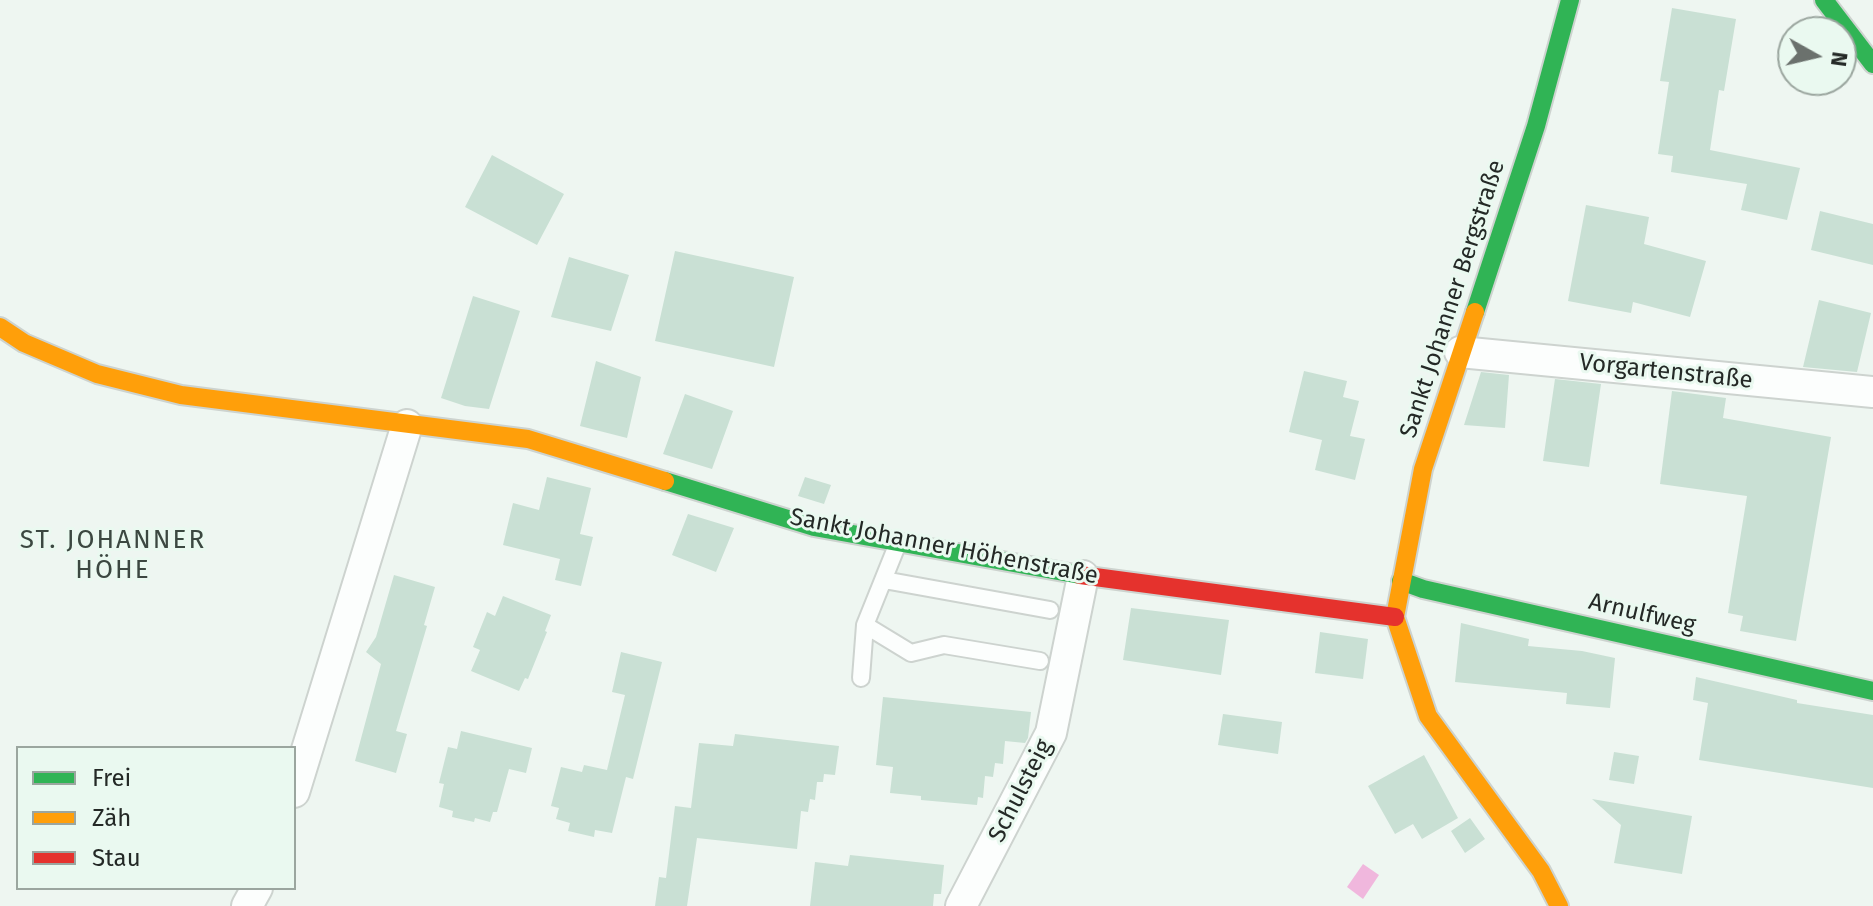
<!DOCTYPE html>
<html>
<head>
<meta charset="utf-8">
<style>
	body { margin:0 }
	#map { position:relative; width:1873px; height:906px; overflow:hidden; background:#eef6f1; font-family:"Fira Sans",sans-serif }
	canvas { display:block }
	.legend { position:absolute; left:16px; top:746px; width:280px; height:144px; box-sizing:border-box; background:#eaf9f0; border:2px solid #9ba69f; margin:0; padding:10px 14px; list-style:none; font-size:24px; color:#242926 }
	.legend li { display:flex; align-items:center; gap:16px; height:40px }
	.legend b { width:40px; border:2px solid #9ba69f }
	.north { position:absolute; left:1777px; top:16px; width:80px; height:80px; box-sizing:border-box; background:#eaf9f0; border:2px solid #9ba69f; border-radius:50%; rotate:98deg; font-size:22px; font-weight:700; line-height:32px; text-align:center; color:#242926 }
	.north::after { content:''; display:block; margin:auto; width:28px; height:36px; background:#6b716d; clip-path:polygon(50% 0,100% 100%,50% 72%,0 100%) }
</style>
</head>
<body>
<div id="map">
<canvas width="1873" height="906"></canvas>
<ul class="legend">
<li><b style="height:10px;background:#30b455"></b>Frei</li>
<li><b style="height:10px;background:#ff9f0a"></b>Zäh</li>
<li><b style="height:10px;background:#e5322d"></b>Stau</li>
</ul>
<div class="north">N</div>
</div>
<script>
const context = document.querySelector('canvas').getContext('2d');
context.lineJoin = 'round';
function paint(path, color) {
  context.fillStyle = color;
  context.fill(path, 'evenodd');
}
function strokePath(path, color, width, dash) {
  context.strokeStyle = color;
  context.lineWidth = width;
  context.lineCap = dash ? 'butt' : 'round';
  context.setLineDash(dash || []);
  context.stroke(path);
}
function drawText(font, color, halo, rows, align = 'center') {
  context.font = font + ' "Fira Sans",sans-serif';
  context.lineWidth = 6;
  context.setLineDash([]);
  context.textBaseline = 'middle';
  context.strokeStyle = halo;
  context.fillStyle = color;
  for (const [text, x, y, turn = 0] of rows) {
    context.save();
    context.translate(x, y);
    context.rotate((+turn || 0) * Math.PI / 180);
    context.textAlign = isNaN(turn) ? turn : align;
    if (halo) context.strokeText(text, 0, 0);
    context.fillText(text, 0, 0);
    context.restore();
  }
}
paint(new Path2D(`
	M 1363,864 L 1379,875 L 1363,899 L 1347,887 Z`), '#f0b7dd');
paint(new Path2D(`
	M 1672,8 L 1736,19 L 1724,91 L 1719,90 L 1710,150 L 1800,168 L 1787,220 L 1741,210 L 1747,184 L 1671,172 L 1673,156 L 1658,154 L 1669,82 L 1660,81 Z
	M 492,155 L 564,194 L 537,245 L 465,207 Z
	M 1586,205 L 1649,217 L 1644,244 L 1706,261 L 1690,317 L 1633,302 L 1631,313 L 1568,301 Z
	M 1820,211 L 1873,224 L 1873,265 L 1811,250 Z
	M 675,251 L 794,277 L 774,367 L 655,341 Z
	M 569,257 L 629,275 L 611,331 L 551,317 Z
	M 473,296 L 520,311 L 489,409 L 465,406 L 441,398 Z
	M 1819,300 L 1871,313 L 1857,372 L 1803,367 Z
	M 596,361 L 641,377 L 627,438 L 580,426 Z
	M 1304,371 L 1347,381 L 1343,397 L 1359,401 L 1350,436 L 1365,439 L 1355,480 L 1315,470 L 1322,440 L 1289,432 Z
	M 1481,372 L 1509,375 L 1505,428 L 1464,425 Z
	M 1555,379 L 1601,384 L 1589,467 L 1543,461 Z
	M 1672,391 L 1726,398 L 1723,418 L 1831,437 L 1796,641 L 1740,631 L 1743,616 L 1728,613 L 1747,496 L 1660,484 Z
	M 685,394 L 733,411 L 712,469 L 663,454 Z
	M 547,477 L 591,488 L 580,534 L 593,537 L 581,586 L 555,580 L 560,559 L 503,545 L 513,503 L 539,510 Z
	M 805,477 L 831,485 L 824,504 L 798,496 Z
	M 688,514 L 734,528 L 716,572 L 672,555 Z
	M 394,575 L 435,587 L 424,625 L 427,626 L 396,731 L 407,734 L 396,773 L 355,761 L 381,664 L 366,652 L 376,637 Z
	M 503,596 L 551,615 L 545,631 L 547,632 L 528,679 L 525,678 L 519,691 L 471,671 L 480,650 L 473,647 L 487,612 L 495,616 Z
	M 1131,608 L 1229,620 L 1221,675 L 1123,660 Z
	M 1461,623 L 1529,639 L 1528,646 L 1582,651 L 1615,658 L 1610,708 L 1566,704 L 1567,693 L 1455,682 Z
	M 1320,632 L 1368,639 L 1363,679 L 1315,673 Z
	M 621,652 L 662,662 L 633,779 L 626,777 L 612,833 L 595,830 L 594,837 L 568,831 L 570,823 L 556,819 L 559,808 L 551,806 L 561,767 L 582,772 L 584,765 L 607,770 L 625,695 L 612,692 Z
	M 1696,677 L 1797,700 L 1797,703 L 1873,715 L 1873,788 L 1699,760 L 1708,703 L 1693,700 Z
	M 883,697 L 1031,712 L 1028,738 L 1025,743 L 1005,741 L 1003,764 L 995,763 L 993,777 L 985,776 L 983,798 L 978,797 L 977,805 L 921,800 L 921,796 L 890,793 L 893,767 L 876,765 Z
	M 1223,714 L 1282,722 L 1278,754 L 1218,745 Z
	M 461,731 L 532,748 L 526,773 L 509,769 L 497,812 L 493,812 L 490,822 L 475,818 L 474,822 L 452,817 L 453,811 L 439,807 L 444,784 L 439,783 L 448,747 L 457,749 Z
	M 735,734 L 839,746 L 835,775 L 824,774 L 823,782 L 817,782 L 815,800 L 810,799 L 808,812 L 801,811 L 797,849 L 697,838 L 687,906 L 655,906 L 659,877 L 666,878 L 675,806 L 691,808 L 699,743 L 733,746 Z
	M 1614,752 L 1639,756 L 1634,784 L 1609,780 Z
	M 1424,755 L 1458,818 L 1422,839 L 1413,824 L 1395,834 L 1368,786 Z
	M 1592,799 L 1692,816 L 1682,874 L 1614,863 L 1621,825 Z
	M 1470,818 L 1485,839 L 1465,853 L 1451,831 Z
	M 850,855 L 944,865 L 941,894 L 934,894 L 933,906 L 810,906 L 815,862 L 848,866 Z`), '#c9e0d4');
const lane = new Path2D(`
	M 884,580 L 1050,610
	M 865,625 L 911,653 L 944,645 L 1040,661
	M 861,678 L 865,625 L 898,543`);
const street = new Path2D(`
	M 1460,352 L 1873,392
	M 294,792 L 407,425
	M 247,906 L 257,888
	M 961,906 L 1051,733 L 1083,576`);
const fast = new Path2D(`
	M 1824,0 L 1873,64
	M 1475,312 L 1536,126 L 1570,0
	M 665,481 L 814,527 L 1080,575
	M 1401,581 L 1423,589 L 1873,691`);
const slow = new Path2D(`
	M 1475,312 L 1423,469 L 1395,617 L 1428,716 L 1541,871 L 1559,906
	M 0,327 L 24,343 L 97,374 L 181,395 L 528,439 L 665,481`);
const jam = new Path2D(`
	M 1080,575 L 1395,617`);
strokePath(lane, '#cdd3cf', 20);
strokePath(street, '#cdd3cf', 34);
strokePath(fast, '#cdd3cf', 22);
strokePath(slow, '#cdd3cf', 22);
strokePath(jam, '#cdd3cf', 22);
strokePath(lane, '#fcfefd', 16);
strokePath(street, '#fcfefd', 30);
strokePath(fast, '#30b455', 18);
strokePath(slow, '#ff9f0a', 18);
strokePath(jam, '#e5322d', 18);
drawText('24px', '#242926', '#eaf9f0', [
	["Sankt Johanner Bergstraße",1453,299,-72],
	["Vorgartenstraße",1666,372,6],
	["Sankt Johanner Höhenstraße",944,547,11],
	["Arnulfweg",1642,614,13],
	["Schulsteig",1021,791,-63]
]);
context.letterSpacing = '2px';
drawText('26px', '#3c4841', '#eaf9f0', [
	["ST. JOHANNER",113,541],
	["HÖHE",113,571]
]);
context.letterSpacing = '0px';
</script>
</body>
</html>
